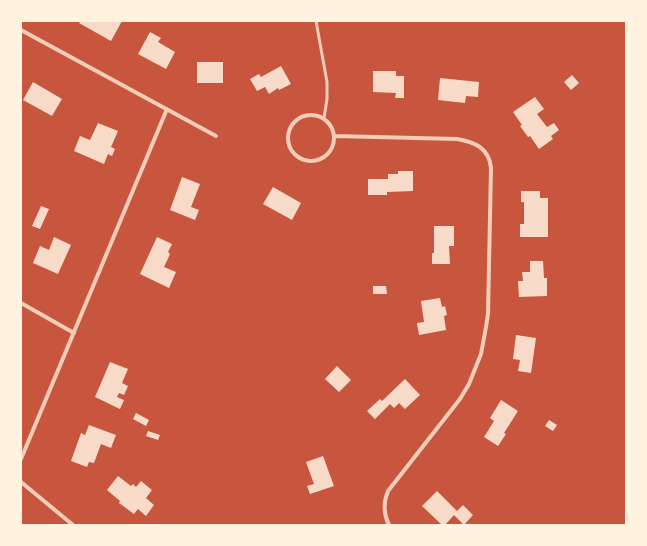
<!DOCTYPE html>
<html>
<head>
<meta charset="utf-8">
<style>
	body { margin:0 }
	#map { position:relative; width:647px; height:546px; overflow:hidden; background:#c8553d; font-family:Poppins,sans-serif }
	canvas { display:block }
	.frame { position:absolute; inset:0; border:22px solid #fff3e0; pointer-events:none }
</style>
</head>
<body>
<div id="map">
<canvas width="647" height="546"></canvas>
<div class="frame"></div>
</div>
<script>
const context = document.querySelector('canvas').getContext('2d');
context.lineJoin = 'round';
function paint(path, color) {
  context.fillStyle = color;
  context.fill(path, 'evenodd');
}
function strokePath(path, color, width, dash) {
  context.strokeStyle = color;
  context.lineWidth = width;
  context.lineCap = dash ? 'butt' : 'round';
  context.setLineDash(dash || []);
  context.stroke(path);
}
paint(new Path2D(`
	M 81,21 L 122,21 L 111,41 L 79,23 Z
	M 150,32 L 161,38 L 158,42 L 175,52 L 166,69 L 138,54 Z
	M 197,62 L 223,62 L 223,83 L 197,83 Z
	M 281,66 L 291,84 L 279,90 L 278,88 L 269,94 L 265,87 L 257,91 L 250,79 L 259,74 L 261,77 Z
	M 373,71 L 396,71 L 396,76 L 404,76 L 404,98 L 395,98 L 396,93 L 373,92 Z
	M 572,75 L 579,83 L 571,90 L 564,82 Z
	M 440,78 L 479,82 L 478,97 L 466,96 L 465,103 L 438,100 Z
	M 33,82 L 62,99 L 52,116 L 23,100 Z
	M 535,97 L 544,109 L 537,114 L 547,127 L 554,123 L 559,130 L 551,136 L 553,139 L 539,149 L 530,136 L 528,137 L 520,126 L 522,125 L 513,112 Z
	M 98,123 L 118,131 L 111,147 L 115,149 L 112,156 L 108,154 L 104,164 L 74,151 L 80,136 L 90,140 Z
	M 398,171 L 413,171 L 413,191 L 387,192 L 387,195 L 368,195 L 368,179 L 388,179 L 388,174 L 398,174 Z
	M 182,177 L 200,184 L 191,207 L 199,210 L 195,220 L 170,210 Z
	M 273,187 L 301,203 L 292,220 L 263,204 Z
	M 521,191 L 540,191 L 540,198 L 548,198 L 548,237 L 520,237 L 520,224 L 524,224 L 524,202 L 521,202 Z
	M 41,206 L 49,209 L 40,229 L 32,226 Z
	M 434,226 L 454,226 L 454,246 L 449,246 L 450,264 L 432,264 L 432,253 L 434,253 Z
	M 54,237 L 71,245 L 58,274 L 33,263 L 40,246 L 49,250 Z
	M 157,237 L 172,244 L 168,252 L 170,254 L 164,267 L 176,272 L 169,288 L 140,274 Z
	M 530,261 L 543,261 L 544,278 L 547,278 L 547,296 L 519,297 L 518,281 L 523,281 L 522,272 L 530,272 Z
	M 373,286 L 386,286 L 387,294 L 373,294 Z
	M 440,298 L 442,307 L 445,306 L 447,315 L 444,316 L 446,330 L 419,335 L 417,323 L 424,322 L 421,301 Z
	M 516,335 L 536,338 L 531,373 L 518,371 L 520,360 L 513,359 Z
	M 110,362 L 128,369 L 122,383 L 128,386 L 124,395 L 119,393 L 117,397 L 124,400 L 120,409 L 95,397 Z
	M 337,366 L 351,380 L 339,392 L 325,379 Z
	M 405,379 L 420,395 L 405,409 L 399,403 L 394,408 L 390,404 L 375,419 L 367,411 L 380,399 L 382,401 Z
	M 501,400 L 518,411 L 504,433 L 506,434 L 498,446 L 484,437 L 494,421 L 490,418 Z
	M 136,413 L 149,420 L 146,426 L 133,419 Z
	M 549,420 L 557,425 L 553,431 L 545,426 Z
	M 89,425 L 116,435 L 111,448 L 101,444 L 94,463 L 89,462 L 87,467 L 71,461 L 81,433 L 85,435 Z
	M 148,431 L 160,435 L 158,440 L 146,436 Z
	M 323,456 L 334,486 L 310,494 L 307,486 L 314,484 L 306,462 Z
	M 118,476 L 131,486 L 133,484 L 136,487 L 141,481 L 152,490 L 146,498 L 154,505 L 146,516 L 138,509 L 134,514 L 119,503 L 120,501 L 107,490 Z
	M 437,491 L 457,511 L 463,505 L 473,515 L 464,525 L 454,515 L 445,525 L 442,525 L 422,506 Z`), '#f7dbc8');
strokePath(new Path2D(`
	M 316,21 L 327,82 L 327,99 L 324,118`), '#f1ccb7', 3);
strokePath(new Path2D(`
	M 21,30 L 216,136
	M288 138a23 23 0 1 1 46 0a23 23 0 1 1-46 0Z
	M 335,136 L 457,139 C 475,142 489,148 491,168 L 488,314 L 486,327 L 481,354 L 469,384 L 460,399 L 388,491 C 383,503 383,513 389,525
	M 21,303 L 74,333
	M 21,459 L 167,109
	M 21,482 L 73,525`), '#f1ccb7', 4);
</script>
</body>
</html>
